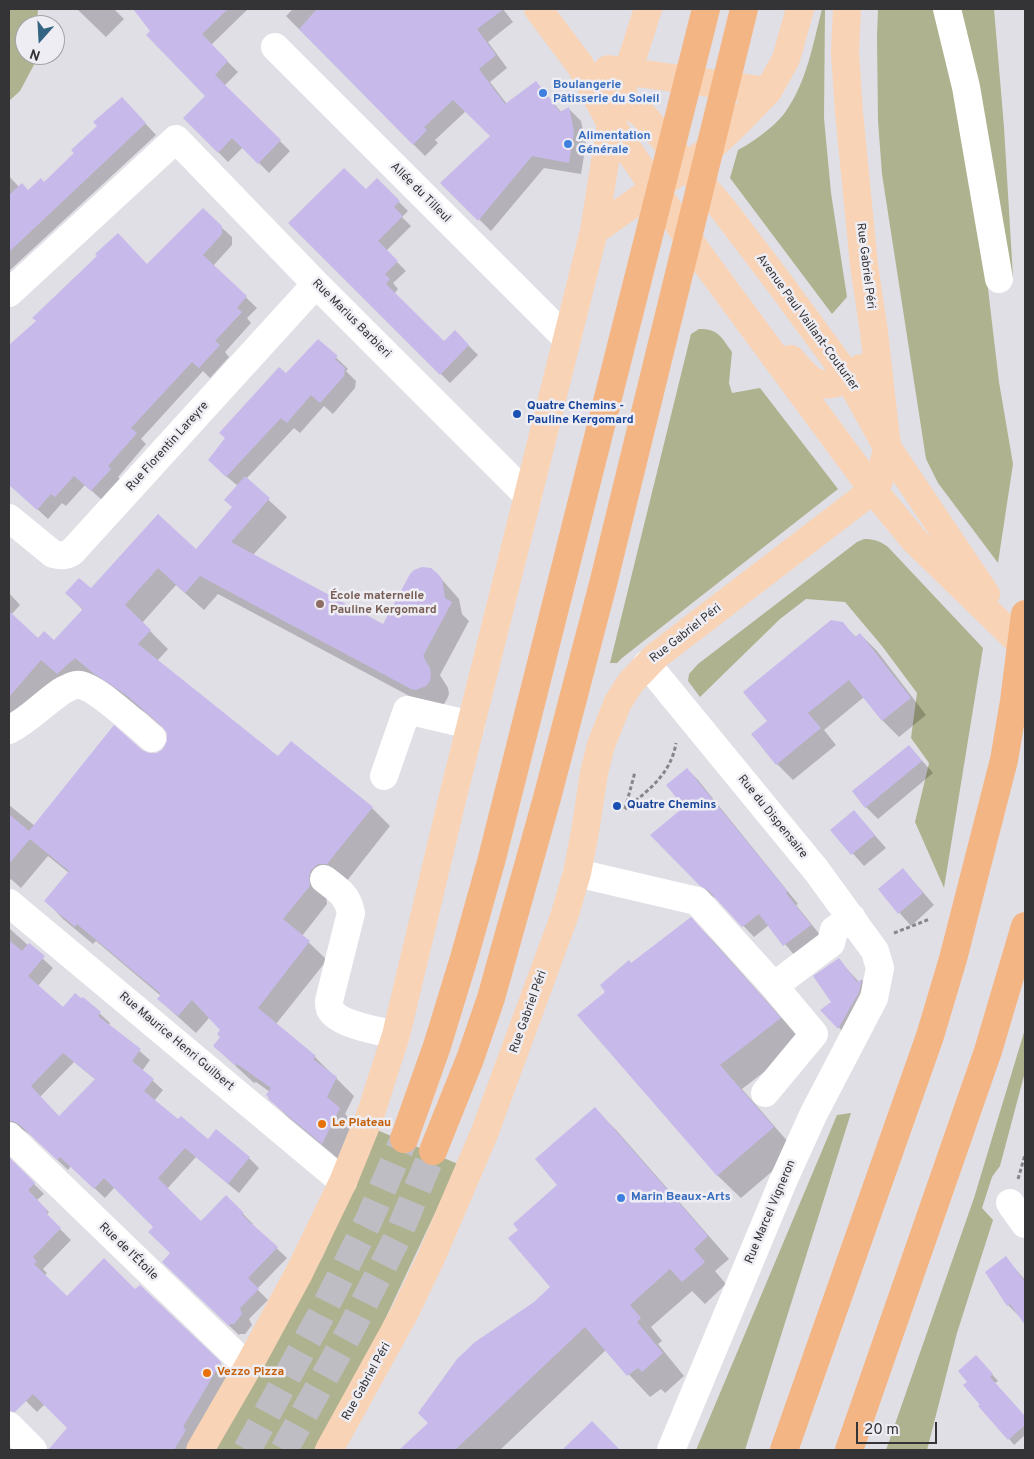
<!DOCTYPE html>
<html>
<head>
<meta charset="utf-8">
<style>
	body { margin:0 }
	#map { position:relative; width:1034px; height:1459px; overflow:hidden; background:#e1dfe6; font-family:Overpass,sans-serif }
	canvas { display:block }
	.frame { position:absolute; inset:0; border:10px solid #343336; pointer-events:none }
	.north { position:absolute; left:15px; top:15px; width:50px; height:50px; box-sizing:border-box; background:#eeedf3; border:1px solid #a4a3a7; border-radius:50%; rotate:199deg; font-size:14px; font-weight:700; line-height:20px; text-align:center; color:#343336 }
	.north::after { content:''; display:block; margin:auto; width:18px; height:22px; background:#336482; clip-path:polygon(50% 0,100% 100%,50% 72%,0 100%) }
	.scale { position:absolute; left:856px; top:1422px; width:81px; height:22px; box-sizing:border-box; border:2px solid #343336; border-top:0; padding-left:6px; font-size:15px; line-height:18px; white-space:nowrap; color:#343336; -webkit-text-stroke:4px #eeedf3; paint-order:stroke }
</style>
</head>
<body>
<div id="map">
<canvas width="1034" height="1459"></canvas>
<div class="frame"></div>
<div class="north">N</div>
<div class="scale">20 m</div>
</div>
<script>
const context = document.querySelector('canvas').getContext('2d');
context.lineJoin = 'round';
function paint(path, color) {
  context.fillStyle = color;
  context.fill(path, 'evenodd');
}
function strokePath(path, color, width, dash) {
  context.strokeStyle = color;
  context.lineWidth = width;
  context.lineCap = dash ? 'butt' : 'round';
  context.setLineDash(dash || []);
  context.stroke(path);
}
function drawText(font, color, halo, rows, align = 'center') {
  context.font = font + ' Overpass,sans-serif';
  context.lineWidth = 5;
  context.setLineDash([]);
  context.textBaseline = 'middle';
  context.strokeStyle = halo;
  context.fillStyle = color;
  for (const [text, x, y, turn = 0] of rows) {
    context.save();
    context.translate(x, y);
    context.rotate((+turn || 0) * Math.PI / 180);
    context.textAlign = isNaN(turn) ? turn : align;
    if (halo) context.strokeText(text, 0, 0);
    context.fillText(text, 0, 0);
    context.restore();
  }
}
paint(new Path2D(`
	M 9,9 L 38,9 L 37,25 L 25,25 L 25,55 L 36,55 L 36,61 L 20,91 L 9,101 Z
	M 822,9 L 825,9 L 824,118 L 831,193 L 847,297 L 832,314 L 730,178 L 738,150 C 752,143 778,124 786,111 C 807,81 813,44 822,9 Z
	M 878,9 L 994,9 L 1004,127 L 1013,277 L 987,280 L 999,382 L 1013,464 L 998,563 L 938,483 L 926,459 L 882,174 L 878,121 L 877,37 Z
	M 699,329 C 719,329 721,337 732,352 L 729,383 L 732,393 L 760,388 L 838,489 L 622,658 L 617,663 L 610,663 L 691,334 Z
	M 864,539 C 874,539 880,541 888,547 L 983,648 L 944,888 L 915,822 L 929,763 L 911,738 L 917,693 L 882,646 L 845,602 L 806,599 L 780,619 L 700,697 L 688,681 L 689,674 L 698,664 L 857,542 Z
	M 1025,1029 L 1025,1072 L 1000,1166 L 992,1177 L 982,1208 L 993,1220 L 957,1333 L 927,1450 L 886,1450 L 974,1198 Z
	M 851,1113 L 745,1450 L 696,1450 L 837,1115 Z
	M 377,1130 L 458,1164 L 380,1330 L 314,1450 L 215,1450 L 323,1256 Z`), '#afb28f');
paint(new Path2D(`
	M 77,9 L 114,9 L 124,19 L 106,37 Z
	M 136,9 L 248,9 L 211,45 L 238,72 L 224,86 L 290,151 L 269,173 L 243,147 L 228,162 L 185,118 L 206,96 L 135,10 Z
	M 293,9 L 503,9 L 513,22 L 488,42 L 507,68 L 490,82 L 507,104 L 536,82 L 562,113 L 569,109 L 581,121 L 586,144 L 581,174 L 544,168 L 491,231 L 442,183 L 491,136 L 466,111 L 435,140 L 438,143 L 425,156 L 286,16 Z
	M 133,110 L 156,135 L 9,271 L 9,176 L 19,187 L 28,191 L 44,183 Z
	M 377,180 L 408,211 L 402,217 L 411,226 L 386,251 L 406,271 L 393,283 L 398,289 L 394,294 L 444,343 L 455,332 L 478,355 L 450,383 L 290,223 L 366,191 Z
	M 221,227 L 232,237 L 232,245 L 213,266 L 257,308 L 247,318 L 251,323 L 225,352 L 229,357 L 210,378 L 203,371 L 141,439 L 146,444 L 118,477 L 121,480 L 102,500 L 85,485 L 66,506 L 62,503 L 48,519 L 9,483 L 9,347 L 37,321 Z
	M 318,340 L 348,369 L 346,371 L 356,381 L 355,388 L 333,414 L 324,406 L 300,433 L 294,428 L 246,479 L 287,517 L 253,555 L 384,625 L 437,574 L 459,599 L 462,614 L 469,621 L 440,675 L 448,688 L 449,694 L 447,699 L 444,704 L 434,708 L 430,707 L 218,594 L 204,610 L 176,585 L 142,623 L 168,649 L 157,661 L 278,758 L 291,742 L 372,808 L 390,826 L 346,882 L 326,896 L 327,904 L 302,936 L 327,960 L 276,1024 L 315,1057 L 354,1096 L 345,1114 L 357,1127 L 341,1161 L 288,1117 L 270,1099 L 270,1092 L 256,1082 L 254,1083 L 214,1046 L 222,1038 L 222,1030 L 210,1017 L 196,1033 L 158,999 L 161,996 L 96,941 L 93,944 L 63,919 L 46,901 L 69,873 L 48,856 L 21,888 L 11,879 L 9,882 L 9,805 L 35,826 L 141,751 L 149,755 L 157,754 L 164,749 L 168,742 L 167,731 L 146,713 L 112,691 L 93,675 L 76,691 L 19,723 L 9,714 L 9,655 L 11,652 L 9,650 L 9,593 L 20,605 L 11,615 L 39,639 L 54,641 L 83,610 L 66,593 L 91,590 L 196,551 L 233,508 L 238,486 L 221,472 L 287,375 Z
	M 842,623 L 857,638 L 860,634 L 877,651 L 926,715 L 899,737 L 883,721 L 864,697 L 824,730 L 836,745 L 793,780 L 777,764 L 769,721 Z
	M 909,746 L 933,773 L 878,819 L 866,807 Z
	M 687,769 L 698,780 L 798,904 L 796,905 L 821,936 L 795,956 L 769,925 L 754,937 L 719,900 L 712,896 L 652,835 L 686,807 Z
	M 854,812 L 886,848 L 864,866 L 832,830 Z
	M 903,869 L 934,905 L 911,926 L 879,889 Z
	M 691,919 L 714,942 L 803,1042 L 742,1089 L 796,1151 L 741,1198 L 718,1176 L 579,1015 L 607,992 L 631,964 Z
	M 9,928 L 53,968 L 38,986 L 64,1008 L 83,998 L 110,1023 L 109,1025 L 150,1060 L 142,1071 L 163,1090 L 154,1101 L 178,1121 L 208,1140 L 249,1158 L 259,1168 L 239,1193 L 196,1157 L 167,1189 L 202,1223 L 226,1197 L 253,1224 L 252,1225 L 287,1258 L 257,1289 L 268,1300 L 249,1319 L 252,1325 L 245,1334 L 240,1334 L 239,1335 L 163,1262 L 171,1253 L 154,1227 L 115,1187 L 105,1198 L 71,1166 L 68,1170 L 31,1135 L 23,1130 L 15,1131 L 9,1135 ZM 74,1062 L 96,1080 L 59,1117 L 40,1097 Z
	M 839,960 L 859,982 L 862,980 L 873,992 L 850,1039 L 822,1010 L 833,1002 Z
	M 595,1109 L 617,1131 L 729,1259 L 715,1271 L 726,1284 L 705,1304 L 692,1291 L 651,1327 L 662,1341 L 658,1344 L 684,1376 L 665,1393 L 661,1389 L 650,1397 L 606,1350 L 500,1450 L 401,1450 L 429,1423 L 535,1303 L 552,1287 L 559,1185 Z
	M 9,1159 L 44,1194 L 37,1200 L 49,1212 L 46,1215 L 71,1240 L 43,1269 L 47,1273 L 44,1276 L 67,1298 L 135,1290 L 140,1286 L 231,1374 L 191,1450 L 66,1450 L 57,1441 L 68,1428 L 45,1404 L 37,1412 L 9,1384 L 9,1247 L 32,1223 L 17,1208 L 9,1216 Z
	M 1006,1258 L 1025,1280 L 1025,1322 L 1020,1315 L 1018,1315 L 1008,1305 Z
	M 982,1363 L 998,1381 L 995,1383 L 1025,1417 L 1025,1435 L 1014,1445 L 982,1405 L 969,1382 Z
	M 592,1423 L 619,1450 L 563,1450 Z`), '#0003');
paint(new Path2D(`
	M 133,9 L 228,9 L 202,34 L 228,61 L 215,75 L 281,140 L 258,164 L 232,138 L 218,153 L 183,118 L 205,96 L 146,35 L 150,31 Z
	M 317,9 L 504,9 L 477,29 L 496,55 L 479,69 L 505,104 L 536,81 L 560,112 L 569,107 L 574,131 L 569,163 L 532,156 L 478,221 L 440,183 L 490,136 L 453,100 L 424,127 L 427,130 L 413,145 L 299,29 Z
	M 122,97 L 146,123 L 9,252 L 9,195 L 22,183 L 28,190 L 41,178 L 44,182 L 74,153 L 71,150 L 97,126 L 93,122 Z
	M 344,168 L 366,189 L 377,178 L 400,201 L 394,207 L 403,216 L 378,241 L 398,261 L 385,274 L 390,279 L 386,284 L 444,341 L 455,330 L 469,345 L 440,375 L 288,223 Z
	M 203,208 L 222,226 L 222,234 L 203,255 L 247,296 L 237,308 L 242,312 L 215,341 L 220,345 L 199,368 L 192,362 L 131,428 L 137,433 L 108,466 L 111,469 L 91,491 L 74,476 L 55,497 L 51,494 L 37,510 L 9,485 L 9,345 L 36,321 L 32,318 L 97,256 L 95,254 L 118,233 L 147,264 Z
	M 318,339 L 338,356 L 335,359 L 345,368 L 344,376 L 320,403 L 311,395 L 287,423 L 281,418 L 226,477 L 208,460 L 225,438 L 219,433 L 279,367 L 286,373 Z
	M 245,476 L 270,498 L 231,542 L 383,624 L 410,574 L 414,570 L 422,567 L 431,568 L 437,573 L 442,579 L 445,598 L 452,602 L 423,656 L 430,668 L 431,675 L 430,681 L 426,686 L 416,690 L 411,689 L 200,576 L 185,593 L 158,568 L 125,605 L 151,630 L 138,644 L 278,756 L 291,741 L 373,807 L 327,864 L 318,864 L 311,870 L 309,877 L 310,886 L 283,919 L 310,941 L 258,1008 L 316,1056 L 313,1059 L 337,1077 L 327,1097 L 340,1108 L 322,1144 L 268,1099 L 269,1098 L 266,1095 L 271,1088 L 237,1064 L 236,1066 L 213,1046 L 220,1037 L 217,1034 L 220,1030 L 192,1000 L 178,1016 L 157,999 L 161,994 L 77,924 L 75,927 L 44,901 L 69,871 L 30,839 L 9,864 L 9,814 L 29,831 L 114,725 L 142,750 L 149,753 L 157,753 L 163,749 L 167,741 L 167,733 L 162,726 L 126,695 L 93,673 L 75,658 L 57,674 L 41,660 L 9,697 L 9,611 L 38,638 L 44,631 L 54,640 L 83,609 L 65,593 L 79,578 L 91,588 L 158,514 L 196,549 L 232,507 L 224,500 Z
	M 831,620 L 843,622 L 855,637 L 860,633 L 911,698 L 882,721 L 849,680 L 808,713 L 821,728 L 776,765 L 751,734 L 767,721 L 743,692 Z
	M 909,745 L 922,761 L 865,808 L 852,791 Z
	M 687,768 L 788,892 L 786,893 L 811,925 L 783,946 L 759,914 L 742,927 L 709,891 L 699,885 L 650,835 L 684,807 L 666,785 Z
	M 854,810 L 875,835 L 851,855 L 830,830 Z
	M 903,868 L 923,893 L 898,914 L 878,889 Z
	M 691,917 L 781,1018 L 720,1065 L 774,1127 L 717,1176 L 577,1015 L 605,992 L 600,985 L 629,960 L 631,963 Z
	M 9,940 L 22,951 L 29,943 L 45,956 L 28,976 L 63,1007 L 75,993 L 81,998 L 83,997 L 101,1012 L 98,1016 L 141,1049 L 132,1061 L 154,1079 L 144,1091 L 178,1119 L 181,1116 L 208,1139 L 216,1129 L 250,1157 L 228,1184 L 185,1148 L 158,1178 L 201,1221 L 226,1195 L 244,1213 L 242,1215 L 278,1247 L 248,1278 L 259,1289 L 240,1308 L 242,1314 L 234,1324 L 230,1324 L 229,1326 L 162,1262 L 170,1253 L 148,1232 L 153,1227 L 104,1178 L 94,1189 L 60,1157 L 57,1160 L 20,1125 L 13,1121 L 9,1121 ZM 63,1053 L 95,1079 L 59,1116 L 31,1086 Z
	M 839,958 L 857,982 L 862,979 L 859,992 L 838,1029 L 820,1010 L 831,1002 L 813,976 Z
	M 595,1107 L 708,1236 L 694,1249 L 705,1262 L 682,1282 L 670,1269 L 630,1305 L 641,1318 L 637,1322 L 663,1353 L 642,1372 L 638,1368 L 627,1376 L 585,1327 L 455,1450 L 399,1450 L 428,1423 L 418,1413 L 457,1359 L 475,1342 L 534,1302 L 550,1287 L 508,1238 L 518,1230 L 513,1224 L 557,1185 L 535,1159 Z
	M 9,1157 L 35,1183 L 28,1190 L 48,1211 L 46,1213 L 61,1228 L 33,1257 L 37,1262 L 34,1264 L 67,1296 L 104,1258 L 135,1289 L 140,1285 L 221,1362 L 183,1427 L 186,1430 L 174,1450 L 48,1450 L 67,1428 L 33,1394 L 15,1412 L 9,1411 Z
	M 1006,1256 L 1025,1282 L 1025,1325 L 1010,1304 L 1007,1306 L 985,1272 Z
	M 976,1355 L 993,1374 L 990,1377 L 1025,1416 L 1025,1425 L 1008,1440 L 978,1406 L 980,1405 L 963,1385 L 967,1382 L 958,1371 Z
	M 592,1421 L 620,1450 L 562,1450 Z`), '#c7b9ea');
strokePath(new Path2D(`
	M 247,1450 L 321,1315 L 368,1222 L 404,1139
	M 284,1450 L 350,1331 L 397,1238 L 433,1151`), '#bebdc3', 28, [28, 14]);
strokePath(new Path2D(`
	M 625,809 C 648,791 671,774 676,743
	M 625,809 L 635,772
	M 894,933 L 930,919
	M 1018,1179 L 1025,1155`), '#87868b', 3, [4, 2.5]);
strokePath(new Path2D(`
	M 947,9 L 966,87 L 999,279
	M 275,47 L 566,338
	M 9,293 L 176,139 L 316,284 L 528,496
	M 9,518 L 53,554 C 61,556 65,556 72,552 L 316,284
	M 647,664 L 816,870 L 875,951 L 880,968 L 874,998 L 814,1113 L 784,1179 L 671,1450
	M 9,730 C 29,720 44,703 62,691 C 68,688 74,684 80,685 C 96,687 138,726 152,738
	M 384,776 L 407,710 L 471,725
	M 577,873 L 697,901 L 774,986 L 814,1034 L 765,1093
	M 324,879 C 338,890 347,894 351,913 L 329,1001 C 329,1004 329,1006 330,1009 C 338,1025 380,1031 396,1035
	M 9,903 L 343,1182
	M 774,986 L 831,943 L 834,930 L 852,918
	M 9,1136 L 248,1367
	M 1010,1203 L 1025,1224
	M 9,1426 L 33,1450`), '#fff', 28);
strokePath(new Path2D(`
	M 538,9 L 580,65 L 611,124 L 696,250 L 873,490 L 915,541 L 1014,637
	M 608,69 L 768,91
	M 606,86 L 644,116 L 723,209 L 777,280 L 849,378 L 887,447 L 986,594
	M 594,231 L 705,153 L 736,124 L 768,91 L 786,59 L 800,9
	M 791,359 C 798,367 807,380 818,383 C 832,388 852,378 861,368
	M 200,1450 L 248,1367 L 299,1273 L 343,1182 L 371,1113 L 396,1035 L 452,800 L 594,231 L 611,124 L 648,9
	M 329,1450 L 405,1312 L 431,1258 L 484,1134 L 564,917 L 577,873 L 585,832 L 594,773 L 601,745 L 618,702 L 631,682 L 656,656 L 873,490 L 878,483 L 882,471 L 887,447 L 874,332 L 864,265 L 849,112 L 845,53 L 847,9`), '#f8d3b5', 28);
strokePath(new Path2D(`
	M 404,1139 L 437,1046 L 464,958 L 491,862 L 706,9
	M 433,1151 L 470,1059 L 491,998 L 547,798 L 603,584 L 744,9
	M 784,1450 L 930,1036 L 953,959 L 1004,760 L 1014,701 L 1025,614
	M 849,1450 L 988,1051 L 1025,926`), '#f4b584', 28);
for (const [x, y, r, color] of [
	[543,93,5,"#3f7fe0"],
	[568,144,5,"#3f7fe0"],
	[517,414,5,"#1a4fb4"],
	[320,604,5,"#8d6e63"],
	[617,806,5,"#1a4fb4"],
	[322,1124,5,"#e8710a"],
	[621,1198,5,"#3f7fe0"],
	[207,1373,5,"#e8710a"]
]) {
  const dot = new Path2D();
  dot.arc(x, y, r, 0, 2 * Math.PI);
  context.fillStyle = color;
  context.fill(dot);
  strokePath(dot, '#eeedf3', 2);
}
drawText('bold 12px', '#366cbe', '#eeedf3', [
	["Boulangerie",553,86],
	["Pâtisserie du Soleil",553,100],
	["Alimentation",578,137],
	["Générale",578,151],
	["Marin Beaux-Arts",631,1198]
], 'left');
drawText('12px', '#343336', '#eeedf3', [
	["Allée du Tilleul",420,193,45],
	["Rue Gabriel Péri",865,266,83],
	["Rue Marius Barbieri",351,319,45],
	["Avenue Paul Vaillant-Couturier",807,323,54],
	["Rue Florentin Lareyre",168,447,-48],
	["Rue Gabriel Péri",686,634,-38],
	["Rue du Dispensaire",772,817,51],
	["Rue Gabriel Péri",529,1012,-70],
	["Rue Maurice Henri Guilbert",176,1042,40],
	["Rue Marcel Vigneron",771,1212,-67],
	["Rue de l'Étoile",128,1252,44],
	["Rue Gabriel Péri",367,1382,-61]
]);
drawText('bold 12px', '#164399', '#eeedf3', [
	["Quatre Chemins -",527,407],
	["Pauline Kergomard",527,421],
	["Quatre Chemins",627,806]
], 'left');
drawText('bold 12px', '#785e54', '#eeedf3', [
	["École maternelle",330,597],
	["Pauline Kergomard",330,611]
], 'left');
drawText('bold 12px', '#c56008', '#eeedf3', [
	["Le Plateau",332,1124],
	["Vezzo Pizza",217,1373]
], 'left');
</script>
</body>
</html>
